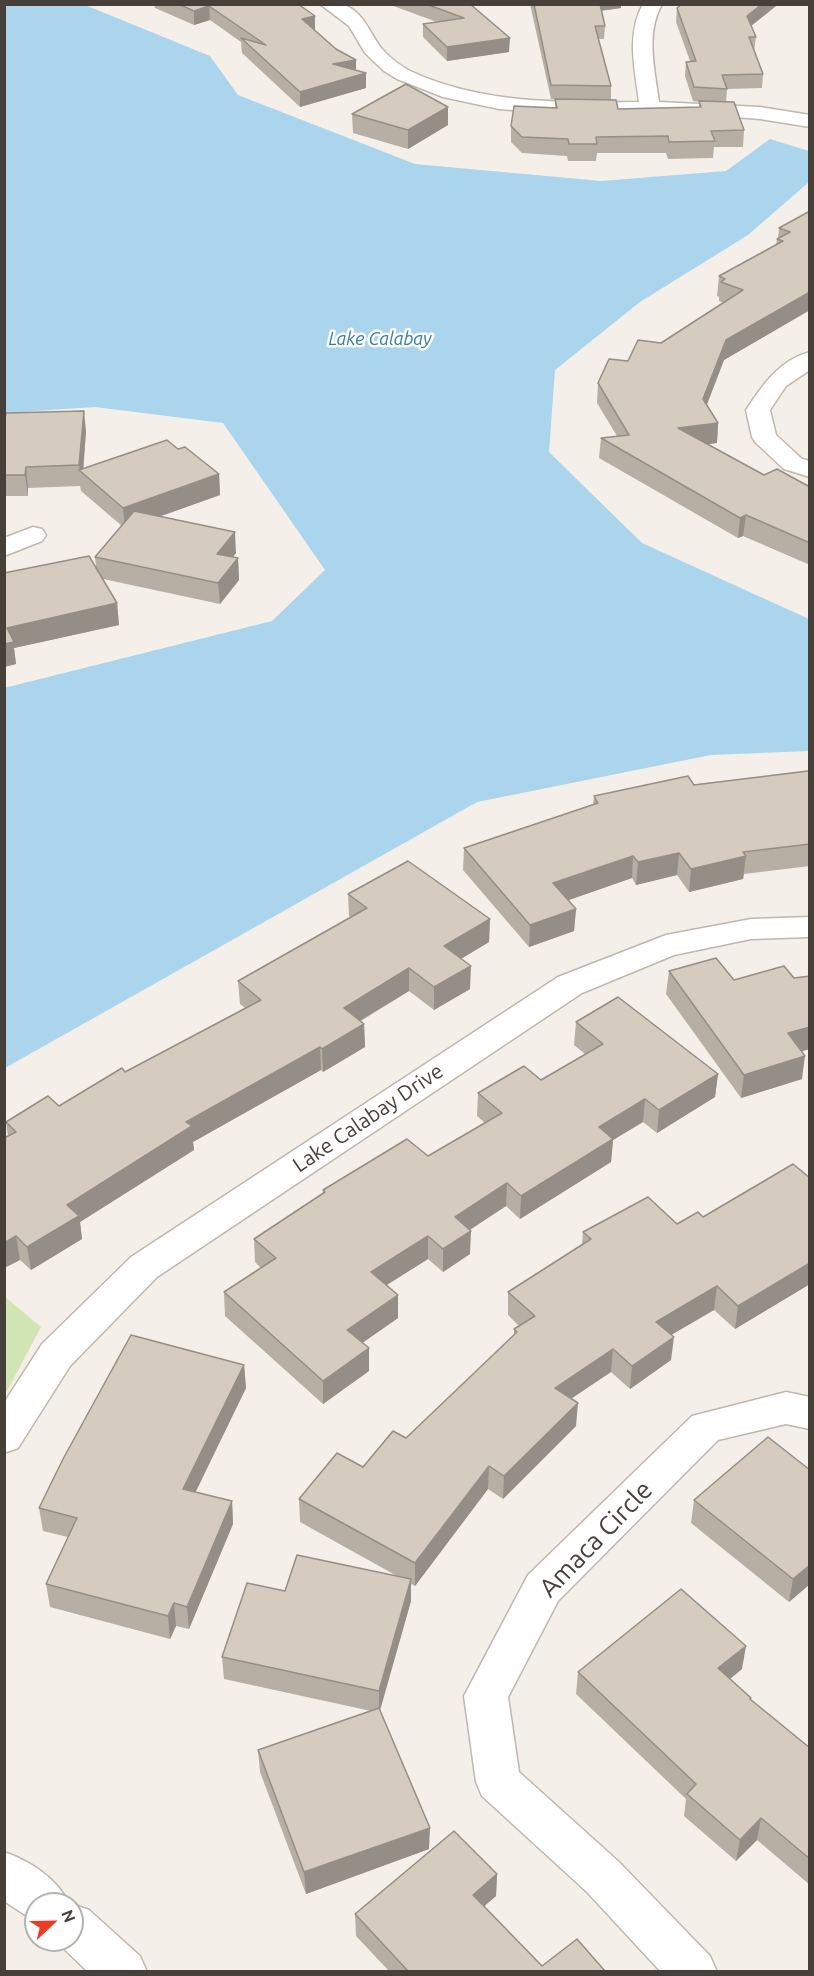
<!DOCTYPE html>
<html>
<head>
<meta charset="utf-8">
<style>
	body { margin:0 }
	#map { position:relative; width:814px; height:1976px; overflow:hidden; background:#f4f0e9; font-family:Ubuntu,sans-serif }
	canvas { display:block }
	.frame { position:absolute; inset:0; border:6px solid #474038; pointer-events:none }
	.north { position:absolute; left:24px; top:1892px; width:60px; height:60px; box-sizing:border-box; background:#fff; border:2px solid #b5b3af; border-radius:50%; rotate:68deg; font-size:16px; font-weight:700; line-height:24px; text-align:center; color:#474038 }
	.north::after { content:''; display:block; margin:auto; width:21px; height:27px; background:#ec3928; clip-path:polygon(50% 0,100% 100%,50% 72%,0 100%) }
</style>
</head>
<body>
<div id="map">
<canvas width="814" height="1976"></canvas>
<div class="frame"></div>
<div class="north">N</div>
</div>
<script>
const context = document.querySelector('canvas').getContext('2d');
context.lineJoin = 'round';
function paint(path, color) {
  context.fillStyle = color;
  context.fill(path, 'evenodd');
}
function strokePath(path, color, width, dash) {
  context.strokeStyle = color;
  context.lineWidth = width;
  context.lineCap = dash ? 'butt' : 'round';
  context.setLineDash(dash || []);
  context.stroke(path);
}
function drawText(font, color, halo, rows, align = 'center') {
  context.font = font + ' Ubuntu,sans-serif';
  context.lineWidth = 5;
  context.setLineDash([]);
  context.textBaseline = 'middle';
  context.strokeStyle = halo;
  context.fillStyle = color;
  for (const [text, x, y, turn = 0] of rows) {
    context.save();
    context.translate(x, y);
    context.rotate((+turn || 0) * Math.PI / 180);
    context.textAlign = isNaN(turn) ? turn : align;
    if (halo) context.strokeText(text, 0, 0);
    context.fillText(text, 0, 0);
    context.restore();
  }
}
paint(new Path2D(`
	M 5,1297 L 41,1327 L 5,1395 Z`), '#d2e5b5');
paint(new Path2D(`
	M 5,5 L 85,5 L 210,56 L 238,95 L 415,164 L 601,181 L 726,171 L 770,139 L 809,151 L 809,182 L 748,235 L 640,302 L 555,370 L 549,452 L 642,543 L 809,619 L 809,751 L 711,755 L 477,802 L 5,1068 L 4,688 L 272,621 L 325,570 L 223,423 L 95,407 L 5,413 Z`), '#aad5ec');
const minor = new Path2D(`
	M 320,4 C 327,4 336,3 343,5 C 362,10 369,31 379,45 C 386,55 399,65 410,71 C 481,104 563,103 639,102 C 635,70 626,34 643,4 L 662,4 C 645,34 655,70 659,102 L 760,107 L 810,115 L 810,127 L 760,119 L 709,115 L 550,113 L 499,109 L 443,97 L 397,79 L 384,71 L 365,53 L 349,26 Z
	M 810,352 L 810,370 L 786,386 L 770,410 L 776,435 L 802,459 L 810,461 L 810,477 L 784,469 L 755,442 L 752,437 L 746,410 C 762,386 779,360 810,352 Z
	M 33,527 L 42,529 L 46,535 L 42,541 L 4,556 L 4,538 Z
	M 810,917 L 810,937 L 751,939 L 674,955 L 582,993 L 157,1277 L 70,1366 L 18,1448 L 4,1453 L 4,1403 L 42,1344 L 131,1257 L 558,977 L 666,935 L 751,919 Z
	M 786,1392 L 810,1397 L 810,1429 L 786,1424 L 718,1440 L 558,1601 L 508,1697 L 519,1772 L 619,1862 L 710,1956 L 717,1972 L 661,1972 L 587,1892 L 482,1796 L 476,1782 L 464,1696 L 528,1575 L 692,1416 Z`);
const tertiary = new Path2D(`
	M 4,1852 C 30,1861 58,1879 69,1904 L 36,1904 L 36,1922 L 4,1901 Z
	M 72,1904 L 89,1910 L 140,1956 L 147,1972 L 88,1972 L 55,1940 L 72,1940 Z`);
strokePath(minor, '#bfb7ac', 3);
strokePath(tertiary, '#bfb7ac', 3);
paint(minor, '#fff');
paint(tertiary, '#fff');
paint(new Path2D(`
	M 154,4 L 298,4 L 315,30 L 356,71 L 366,73 L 366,88 L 300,107 L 242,53 L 241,42 L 210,20 L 194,25 L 155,8 Z
	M 388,4 L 470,4 L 509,52 L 447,61 L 423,37 L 423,24 L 437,22 Z
	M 530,4 L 621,4 L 621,8 L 601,11 L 605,26 L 604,39 L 598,39 L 611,86 L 611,99 L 618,109 L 699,107 L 699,102 L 693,101 L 685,76 L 686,62 L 690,61 L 676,22 L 677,8 L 682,4 L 782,4 L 776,6 L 751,26 L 756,37 L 754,51 L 763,74 L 762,88 L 727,89 L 726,102 L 744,130 L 743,147 L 714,147 L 713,158 L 668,159 L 666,153 L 597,153 L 596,161 L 568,161 L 567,156 L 522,153 L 511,142 L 511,126 L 555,108 L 555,99 L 551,99 Z
	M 352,114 L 448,125 L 408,149 L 353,133 Z
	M 810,211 L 810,310 L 724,360 L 707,405 L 718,423 L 717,443 L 708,444 L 764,475 L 810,487 L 810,565 L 743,536 L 738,538 L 599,458 L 601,438 L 617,436 L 597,403 L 598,383 L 628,361 L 661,343 L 724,303 L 719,301 L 719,297 L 717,296 L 719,276 L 776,245 L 777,239 L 778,238 L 779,228 Z
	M 4,423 L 86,431 L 83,469 L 178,449 L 219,474 L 220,495 L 160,516 L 236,553 L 233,557 L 238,558 L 239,580 L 220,604 L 103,579 L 117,603 L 119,625 L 14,648 L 16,664 L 4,667 L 4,573 L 96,567 L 95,557 L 122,526 L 81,491 L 80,486 L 28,488 L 28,496 L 4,496 Z
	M 810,771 L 810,866 L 744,874 L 743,879 L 689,892 L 677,875 L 636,885 L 632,878 L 568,900 L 576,909 L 574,931 L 529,947 L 463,870 L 464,848 L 593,805 L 594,796 Z
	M 348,894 L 490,919 L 489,942 L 461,959 L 470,989 L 434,1010 L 409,991 L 361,1021 L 364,1024 L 365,1047 L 323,1072 L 321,1070 L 193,1142 L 194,1150 L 80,1222 L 82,1239 L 31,1270 L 20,1260 L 4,1268 L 4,1138 L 8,1137 L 6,1122 L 59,1106 L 125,1072 L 245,1008 L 240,1004 L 238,981 L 350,917 L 349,916 Z
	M 669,971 L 734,980 L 794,978 L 810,976 L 810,1049 L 801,1051 L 802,1079 L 741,1098 L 666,994 Z
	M 576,1022 L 718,1074 L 715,1097 L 657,1133 L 643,1122 L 613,1140 L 611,1162 L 520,1219 L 506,1206 L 470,1230 L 470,1254 L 443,1272 L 428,1259 L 386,1285 L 398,1295 L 398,1318 L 362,1343 L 369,1371 L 323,1404 L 225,1316 L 224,1292 L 261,1268 L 255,1262 L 254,1239 L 323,1194 L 323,1190 L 428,1156 L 485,1123 L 477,1116 L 478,1093 L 541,1080 L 585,1054 L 574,1045 Z
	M 810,1178 L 810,1284 L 735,1329 L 714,1310 L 671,1335 L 671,1360 L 630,1389 L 611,1372 L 571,1398 L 576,1426 L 503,1499 L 488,1489 L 415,1586 L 411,1584 L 411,1601 L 380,1711 L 429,1849 L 306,1894 L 260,1772 L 258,1750 L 371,1711 L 224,1679 L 222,1657 L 285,1591 L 397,1576 L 300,1522 L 299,1499 L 363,1467 L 406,1438 L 514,1335 L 514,1329 L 519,1326 L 508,1315 L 508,1292 L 582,1245 L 583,1232 L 677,1224 L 703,1217 Z
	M 244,1365 L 246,1388 L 195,1492 L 232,1501 L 233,1524 L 189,1629 L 176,1626 L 170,1639 L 50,1607 L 46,1584 L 68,1537 L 43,1531 L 39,1508 Z
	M 694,1500 L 810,1584 L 789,1602 L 691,1523 Z
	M 742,1669 L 730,1679 L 751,1698 L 751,1700 L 810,1748 L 810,1885 L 757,1840 L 736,1861 L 684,1816 L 686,1799 L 576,1694 L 578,1672 Z
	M 497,1874 L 496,1896 L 484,1906 L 542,1966 L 605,1971 L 389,1971 L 356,1936 L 355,1914 Z`), '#b7afa4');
paint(new Path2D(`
	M 598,4 L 621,4 L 621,8 L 597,11 Z
	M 762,4 L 782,4 L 776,6 L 746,30 L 747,16 Z
	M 209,6 L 210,20 L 194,25 L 194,11 Z
	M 315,16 L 315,30 L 302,19 Z
	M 510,38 L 509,52 L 447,61 L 447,47 Z
	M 356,60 L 356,75 L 333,64 Z
	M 366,73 L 366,88 L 300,107 L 300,92 Z
	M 448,107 L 448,125 L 408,149 L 408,130 Z
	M 810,292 L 810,310 L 724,360 L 701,419 L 703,399 L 726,340 Z
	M 84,411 L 86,431 L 83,473 L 80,471 L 79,465 Z
	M 718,423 L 717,443 L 676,448 L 678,428 Z
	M 26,467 L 28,488 L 28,496 L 25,475 Z
	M 219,474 L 220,495 L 125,529 L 123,508 Z
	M 746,515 L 743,536 L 738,538 L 740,518 Z
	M 235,532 L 236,553 L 218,575 L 217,554 Z
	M 238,558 L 239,580 L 220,604 L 218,583 Z
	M 117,603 L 119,625 L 14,648 L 16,664 L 4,667 L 4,644 L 7,628 Z
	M 679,853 L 677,875 L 636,885 L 638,862 Z
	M 633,856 L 632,878 L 552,906 L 553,883 Z
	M 746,856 L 743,879 L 689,892 L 691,869 Z
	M 576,909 L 574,931 L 529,947 L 530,925 Z
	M 490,919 L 489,942 L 444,969 L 444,946 Z
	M 471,966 L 470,989 L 434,1010 L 434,987 Z
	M 409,968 L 409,991 L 344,1030 L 344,1008 Z
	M 364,1024 L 365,1047 L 323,1072 L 322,1049 Z
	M 810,1027 L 810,1049 L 784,1056 L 788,1033 Z
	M 320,1047 L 321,1070 L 193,1142 L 194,1150 L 80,1222 L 82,1239 L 31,1270 L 27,1247 L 67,1205 L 186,1122 Z
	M 805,1056 L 802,1079 L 741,1098 L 744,1075 Z
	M 718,1074 L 715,1097 L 657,1133 L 659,1110 Z
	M 645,1099 L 643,1122 L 613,1140 L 611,1162 L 520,1219 L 521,1196 L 599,1127 Z
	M 507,1183 L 506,1206 L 454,1240 L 455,1217 Z
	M 471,1231 L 470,1254 L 443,1272 L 443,1249 Z
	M 16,1236 L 20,1260 L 4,1268 L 4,1243 Z
	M 428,1236 L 428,1259 L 371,1295 L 371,1272 Z
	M 810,1263 L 810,1284 L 735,1329 L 738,1306 Z
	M 717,1286 L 714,1310 L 654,1345 L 656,1322 Z
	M 398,1295 L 398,1318 L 348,1353 L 347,1330 Z
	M 674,1337 L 671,1360 L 630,1389 L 632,1366 Z
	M 369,1348 L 369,1371 L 323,1404 L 323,1381 Z
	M 613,1349 L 611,1372 L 553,1411 L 555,1388 Z
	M 244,1365 L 246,1388 L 186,1512 L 183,1489 Z
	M 578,1403 L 576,1426 L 503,1499 L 504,1476 Z
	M 489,1466 L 488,1489 L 415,1586 L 415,1563 Z
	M 232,1501 L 233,1524 L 189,1629 L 187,1607 Z
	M 810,1565 L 810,1584 L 789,1602 L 793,1579 Z
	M 411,1579 L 411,1601 L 379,1713 L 379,1691 Z
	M 174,1603 L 176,1626 L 170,1639 L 168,1616 Z
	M 746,1646 L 742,1669 L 715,1691 L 718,1668 Z
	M 761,1818 L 757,1840 L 736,1861 L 740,1840 Z
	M 430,1828 L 429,1849 L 306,1894 L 304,1872 Z
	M 497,1874 L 496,1896 L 473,1916 L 473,1895 Z`), '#958e86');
const building = new Path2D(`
	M 178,4 L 298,4 L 315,16 L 302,19 L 336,49 L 356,60 L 333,64 L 366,73 L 300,92 L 241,38 L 266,45 L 209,6 L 194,11 Z
	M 426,4 L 470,4 L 510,38 L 447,47 L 423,24 L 464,18 Z
	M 534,4 L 600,4 L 605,26 L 595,26 L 611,86 L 551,85 Z
	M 682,4 L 762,4 L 747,16 L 756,37 L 749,37 L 763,74 L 722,75 L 727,89 L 694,87 L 686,62 L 696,61 L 677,8 Z
	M 406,84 L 448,107 L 408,130 L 352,114 Z
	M 555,99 L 616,100 L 618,109 L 701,107 L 699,101 L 734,102 L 744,130 L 711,131 L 715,141 L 669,142 L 668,136 L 596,137 L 597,144 L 569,144 L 568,139 L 522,137 L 511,126 L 514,106 L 557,108 Z
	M 810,211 L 810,292 L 726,340 L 703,399 L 718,423 L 678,428 L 764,475 L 777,469 L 810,487 L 810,543 L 746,515 L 740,518 L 601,438 L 629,435 L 598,383 L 609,359 L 628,361 L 638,340 L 661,343 L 743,290 L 721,282 L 725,279 L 719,276 L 783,241 L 777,239 L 790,232 L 779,228 Z
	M 84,411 L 79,465 L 26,467 L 25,475 L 4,475 L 4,423 L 6,413 Z
	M 167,440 L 178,449 L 185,447 L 219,474 L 123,508 L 79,470 Z
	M 134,511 L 235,532 L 217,554 L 238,558 L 218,583 L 95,557 Z
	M 89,556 L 117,603 L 7,628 L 14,642 L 4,644 L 4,573 Z
	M 808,771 L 810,771 L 810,844 L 743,852 L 746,856 L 691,869 L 679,853 L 638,862 L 633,856 L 553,883 L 576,909 L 530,925 L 464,848 L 598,803 L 594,796 L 688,776 L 694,785 Z
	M 408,861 L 490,919 L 444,946 L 471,966 L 434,987 L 409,968 L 344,1008 L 364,1024 L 322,1049 L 320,1047 L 186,1122 L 192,1126 L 67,1205 L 79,1216 L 27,1247 L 16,1236 L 4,1243 L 4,1138 L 16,1132 L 6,1122 L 48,1096 L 59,1106 L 122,1068 L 125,1072 L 261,1000 L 238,981 L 367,908 L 348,894 Z
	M 716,958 L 734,980 L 784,966 L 794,978 L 810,976 L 810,1027 L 788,1033 L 805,1056 L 744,1075 L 669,971 Z
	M 618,997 L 718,1074 L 659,1110 L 645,1099 L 599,1127 L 613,1139 L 521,1196 L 507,1183 L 455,1217 L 471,1231 L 443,1249 L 428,1236 L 371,1272 L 398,1295 L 347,1330 L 369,1348 L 323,1381 L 224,1292 L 276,1258 L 254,1239 L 325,1192 L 323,1190 L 407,1139 L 428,1156 L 502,1113 L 478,1093 L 524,1066 L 541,1080 L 603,1044 L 576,1022 Z
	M 793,1164 L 810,1178 L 810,1263 L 738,1306 L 717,1286 L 656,1322 L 674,1337 L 632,1366 L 613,1349 L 555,1388 L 578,1403 L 504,1476 L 489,1466 L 415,1563 L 299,1499 L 337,1453 L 363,1467 L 393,1431 L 406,1438 L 517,1332 L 514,1329 L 535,1316 L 508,1292 L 591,1239 L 583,1232 L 648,1197 L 677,1224 L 698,1212 L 703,1217 Z
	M 131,1335 L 244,1365 L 183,1489 L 232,1501 L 187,1607 L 174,1603 L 168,1616 L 46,1584 L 77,1518 L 39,1508 L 63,1459 Z
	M 768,1437 L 810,1470 L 810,1565 L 793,1579 L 694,1500 Z
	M 297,1555 L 411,1579 L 379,1691 L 222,1657 L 247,1583 L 285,1591 Z
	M 681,1589 L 746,1646 L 718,1668 L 751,1698 L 750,1699 L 810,1748 L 810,1859 L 761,1818 L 740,1840 L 687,1794 L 696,1784 L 578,1672 Z
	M 379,1708 L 430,1828 L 304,1872 L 258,1750 Z
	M 454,1831 L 497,1874 L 473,1895 L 542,1966 L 577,1939 L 605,1971 L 408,1971 L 355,1914 Z`);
paint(building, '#d5cbbf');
strokePath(building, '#958e86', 1.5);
drawText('italic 18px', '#357da5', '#fff', [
	["Lake Calabay",380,339]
]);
drawText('21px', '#474038', '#fff', [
	["Lake Calabay Drive",368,1118,-34]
]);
drawText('26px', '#474038', '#fff', [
	["Amaca Circle",596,1539,-46]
]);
</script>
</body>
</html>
